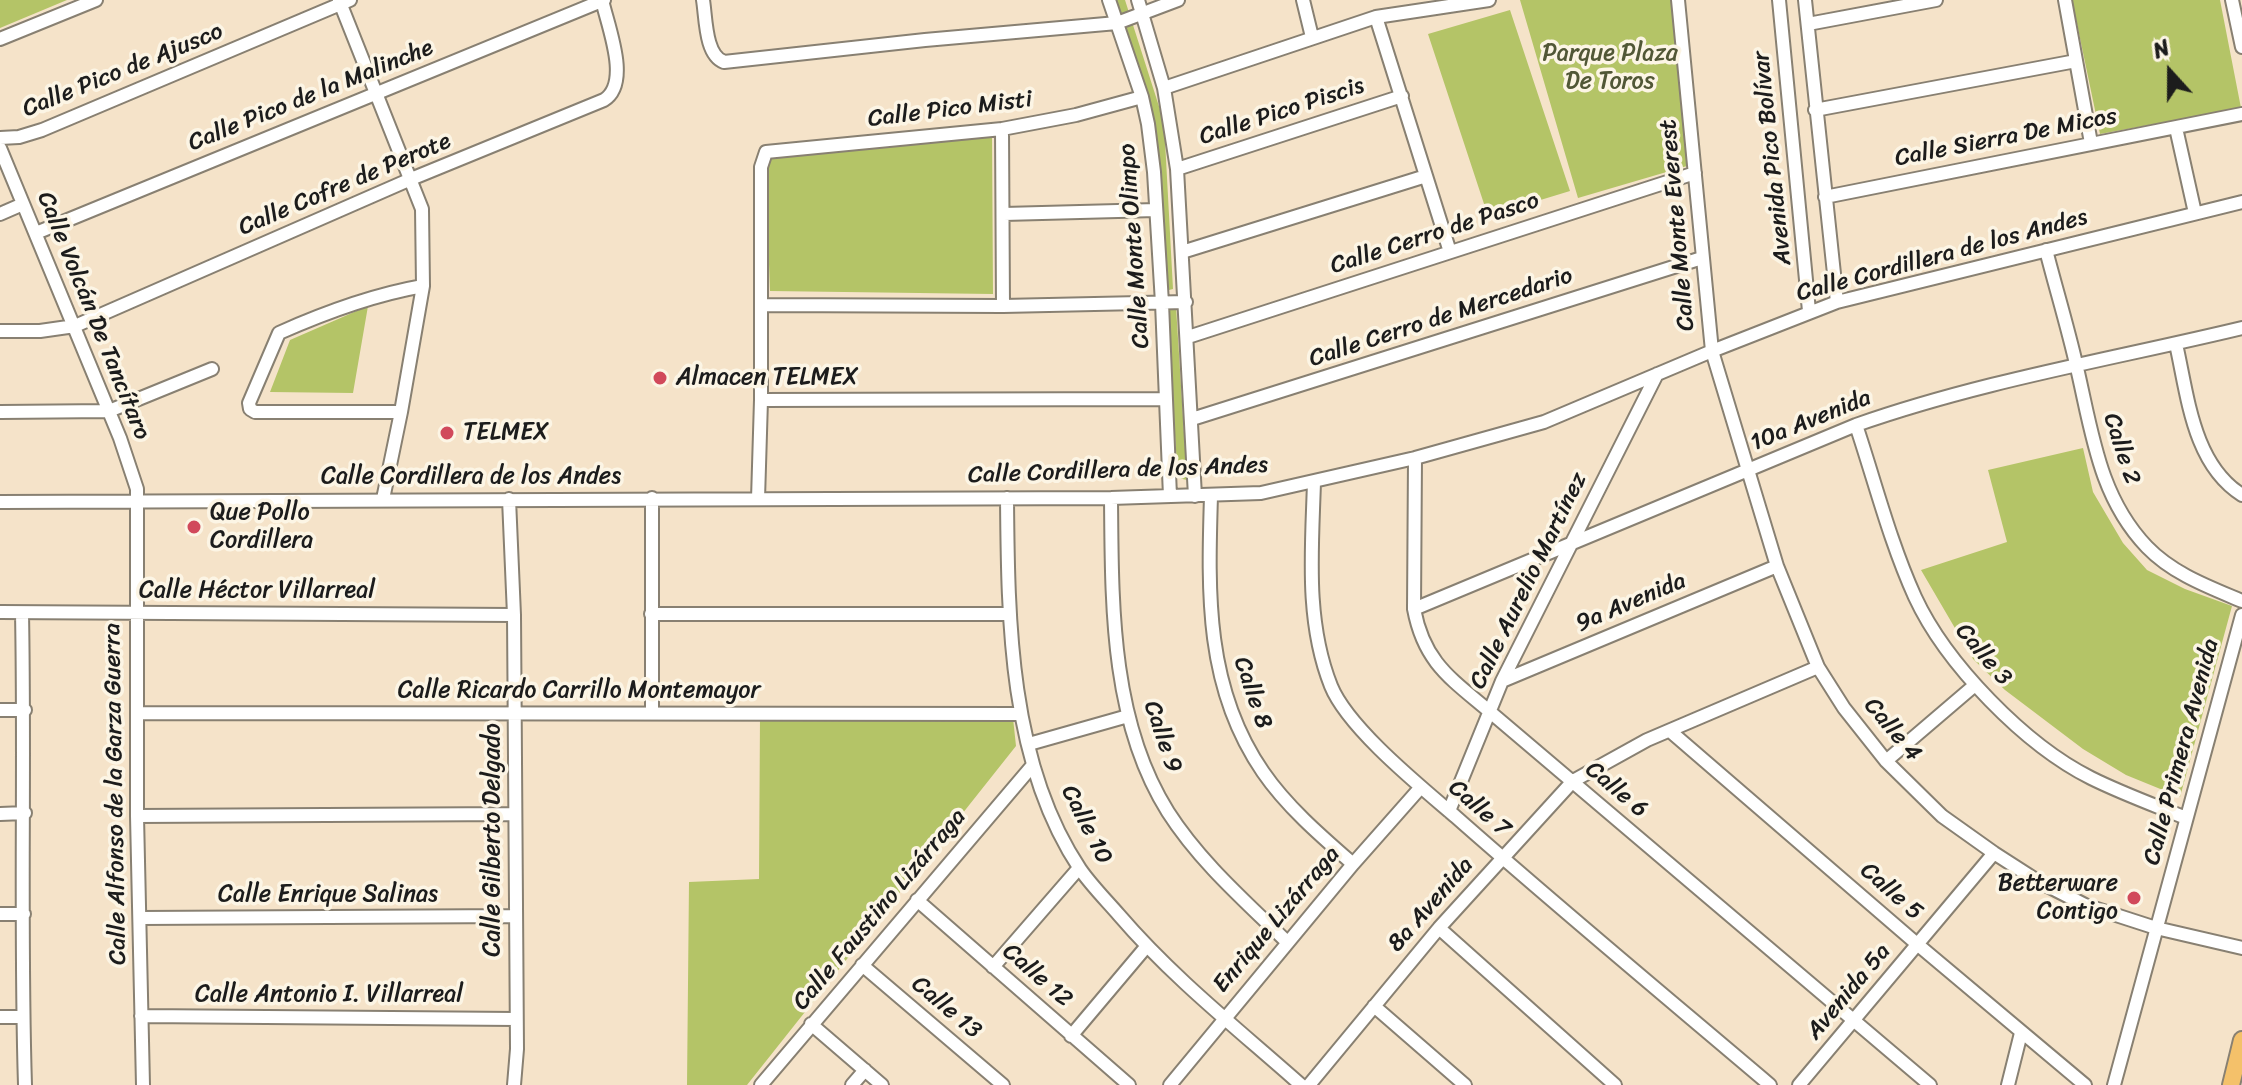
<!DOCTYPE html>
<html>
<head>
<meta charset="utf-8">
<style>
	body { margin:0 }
	#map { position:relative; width:2242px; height:1085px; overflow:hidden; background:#f5e3c9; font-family:Sriracha,sans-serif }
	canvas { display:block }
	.north { position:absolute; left:2130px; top:32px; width:80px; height:80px; -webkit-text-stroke:6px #fcf5e5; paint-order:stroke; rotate:339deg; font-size:22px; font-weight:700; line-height:32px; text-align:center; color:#1c1c1c }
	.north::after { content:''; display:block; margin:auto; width:28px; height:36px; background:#1c1c1c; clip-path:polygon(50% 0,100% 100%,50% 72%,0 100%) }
</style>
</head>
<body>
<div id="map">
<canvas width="2242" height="1085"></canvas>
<div class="north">N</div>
</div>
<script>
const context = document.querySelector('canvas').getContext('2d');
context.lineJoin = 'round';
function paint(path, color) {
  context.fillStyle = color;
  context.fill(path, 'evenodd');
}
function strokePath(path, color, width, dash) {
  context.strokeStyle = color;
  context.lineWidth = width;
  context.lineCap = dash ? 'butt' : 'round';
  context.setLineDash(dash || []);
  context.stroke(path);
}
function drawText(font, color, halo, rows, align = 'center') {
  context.font = font + ' Sriracha,sans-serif';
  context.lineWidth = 7;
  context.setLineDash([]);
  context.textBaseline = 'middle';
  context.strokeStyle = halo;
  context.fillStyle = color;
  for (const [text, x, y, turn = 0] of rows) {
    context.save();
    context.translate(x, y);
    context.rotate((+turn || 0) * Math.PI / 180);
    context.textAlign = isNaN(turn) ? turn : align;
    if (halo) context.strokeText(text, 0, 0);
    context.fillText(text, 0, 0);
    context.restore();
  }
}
paint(new Path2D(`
	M 0,0 L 67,0 L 0,28 Z
	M 1113,0 L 1125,0 L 1164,122 L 1173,289 L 1165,291 L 1154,125 Z
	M 1520,0 L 1671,0 L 1687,166 L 1578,198 Z
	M 2072,0 L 2220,0 L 2241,108 L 2100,134 Z
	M 1510,10 L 1570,191 L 1488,216 L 1428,34 Z
	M 992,132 L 993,294 L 770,291 L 765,157 Z
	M 368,306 L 353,393 L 270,392 L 290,340 Z
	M 1176,307 L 1187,480 L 1178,478 L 1166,309 Z
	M 2083,448 L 2093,492 L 2123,543 L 2147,570 L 2185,589 L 2232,606 L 2180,797 L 2126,775 L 2083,749 L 2005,690 L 1973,659 L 1921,570 L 2007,542 L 1988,470 Z
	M 760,717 L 1013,718 L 1016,746 L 747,1085 L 687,1085 L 689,882 L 759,879 Z`), '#b4c467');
const minor = new Path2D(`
	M 339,0 L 422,209 L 423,286 L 401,412 L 383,499
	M 703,0 C 706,18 705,55 724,62 L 925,40 L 1117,23 L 1178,0
	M 1109,0 L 1142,97 L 1148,124 L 1154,172 L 1162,303 L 1170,496
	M 1138,0 L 1164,88 L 1177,169 L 1195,496
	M 1303,0 L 1312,37
	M 1678,0 L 1712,351 L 1777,566 L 1818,667 L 1844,708 L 1886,761 L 1942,816 L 1994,853 L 2036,880 L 2085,905 L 2156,928 L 2242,948
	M 1779,0 L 1809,311
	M 1805,0 L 1837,302
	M 2065,0 L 2091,143
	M 2232,0 L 2242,47
	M 1376,17 L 1450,252
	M 1808,24 L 1936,0
	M 0,39 L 96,0
	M 1164,88 L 1376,17 L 1489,0
	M 1815,110 L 2076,61
	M 2176,128 L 2195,213
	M 1002,129 L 1003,306
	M 0,138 L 19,137 L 42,130 L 350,0
	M 0,148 L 120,438 L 137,489 L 137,816 L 143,1085
	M 1177,169 L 1402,96
	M 1825,197 L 2242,114
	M 0,214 L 23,204
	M 1004,214 L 1156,210
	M 36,233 L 604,0
	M 2046,250 C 2056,289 2068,328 2077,368 C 2092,432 2099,497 2147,547 C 2173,574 2209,587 2242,601
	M 1182,252 L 1426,176
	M 762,305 L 1003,306 L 1186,302
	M 0,331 L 40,331 L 75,326 L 411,179 L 604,100 C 631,83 608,27 602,0
	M 1188,337 L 1695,173
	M 2176,344 C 2188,397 2193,464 2242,495
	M 761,400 L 1166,399
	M 0,412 L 109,411 L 212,369
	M 401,412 L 255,412 L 250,409 L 249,403 L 279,333 C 326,312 372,295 423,286
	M 1192,419 L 1702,258
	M 1856,425 C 1875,482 1890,542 1915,597 C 1946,664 2025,745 2091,778 C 2121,793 2154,805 2186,818
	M 1415,458 L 1414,609 C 1424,662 1450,678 1489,711 L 1930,1085
	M 1314,482 C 1312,549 1305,621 1331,686 C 1348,728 1420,786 1456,817 C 1559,908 1665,996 1770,1085
	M 1211,496 C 1208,593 1205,688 1263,772 C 1287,807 1322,837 1353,864
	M 652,498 L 652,712
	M 1007,498 C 1008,620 1009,763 1080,869 C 1091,885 1106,900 1119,915 C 1173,978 1239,1030 1301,1085
	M 1111,498 C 1112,602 1110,720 1168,812 C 1200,862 1245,901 1287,942
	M 509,499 L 514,615 L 517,1049 L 514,1085
	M 758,499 L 761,400 L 761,167 L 766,152 L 1002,129 L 1076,115 L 1142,97
	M 0,502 L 1111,498 L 1261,493 L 1415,458 L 1544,422 L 1712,351 L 1837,302 L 2242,202
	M 1414,609 L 1856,425 C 1981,381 2113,359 2242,328
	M 0,612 L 514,615
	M 22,613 C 25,770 20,928 25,1085
	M 651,614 L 1008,614
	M 1502,681 L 1777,566
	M 0,710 L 25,710
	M 137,713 L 1021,714
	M 1670,731 L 1917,944 L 2085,1085
	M 1029,744 L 1128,716
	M 1886,761 L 1975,685
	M 1449,811 L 1502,681 L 1657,374
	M 0,814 L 25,813
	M 137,816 L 515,814
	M 917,900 L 1129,1085
	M 0,914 L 24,914
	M 140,918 L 516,916
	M 1439,928 L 1615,1085
	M 862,965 L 1003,1085
	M 993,967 L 1079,868
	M 1374,1006 L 1465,1085
	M 141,1016 L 516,1019
	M 0,1017 L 23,1017
	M 811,1024 L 882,1085
	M 1071,1036 L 1146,947
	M 761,1085 L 1033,765
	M 852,1085 L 865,1070
	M 1170,1085 L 1353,864 L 1421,787
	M 1309,1085 L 1439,928 L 1573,781 L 1647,740 L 1818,667
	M 1799,1085 L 1994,853
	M 2008,1085 L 2021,1033
	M 2114,1085 L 2242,615`);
const major = new Path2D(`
	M 2231,1085 L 2242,1040`);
strokePath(minor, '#888072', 16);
strokePath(major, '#888072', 20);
strokePath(minor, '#fff', 12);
strokePath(major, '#f4c16a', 16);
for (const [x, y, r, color] of [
	[660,378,8,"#d1495b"],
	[447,433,8,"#d1495b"],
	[194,527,8,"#d1495b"],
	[2134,898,8,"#d1495b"]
]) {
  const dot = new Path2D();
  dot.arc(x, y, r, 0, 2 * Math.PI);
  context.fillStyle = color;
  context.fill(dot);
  strokePath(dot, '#fcf5e5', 3);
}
drawText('24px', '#515736', '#fcf5e5', [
	["Parque Plaza",1610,54],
	["De Toros",1610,82]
]);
drawText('24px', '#1c1c1c', '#fcf5e5', [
	["Calle Pico de Ajusco",123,71,-22],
	["Calle Pico de la Malinche",311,96,-22],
	["Calle Pico Misti",950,110,-7],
	["Calle Pico Piscis",1282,112,-18],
	["Calle Sierra De Micos",2006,138,-11],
	["Avenida Pico Bolívar",1773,158,-96],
	["Calle Cofre de Perote",345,185,-23],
	["Calle Monte Everest",1678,225,-95],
	["Calle Cerro de Pasco",1435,234,-18],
	["Calle Monte Olimpo",1135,246,-94],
	["Calle Cordillera de los Andes",1942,256,-15],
	["Calle Volcán De Tancítaro",93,316,68],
	["Calle Cerro de Mercedario",1441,318,-18],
	["10a Avenida",1811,421,-22],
	["Calle 2",2121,449,72],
	["Calle Cordillera de los Andes",1118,471,-2],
	["Calle Cordillera de los Andes",471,477],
	["Calle Aurelio Martínez",1529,581,-64],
	["Calle Héctor Villarreal",257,591],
	["9a Avenida",1631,603,-23],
	["Calle 3",1983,655,50],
	["Calle Ricardo Carrillo Montemayor",579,691],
	["Calle 8",1252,693,71],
	["Calle 4",1892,730,50],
	["Calle 9",1162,737,71],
	["Calle Primera Avenida",2182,752,-75],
	["Calle 6",1616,790,40],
	["Calle Alfonso de la Garza Guerra",116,794,-91],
	["Calle 7",1479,809,41],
	["Calle 10",1086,825,63],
	["Calle Gilberto Delgado",493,840,-90],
	["Calle 5",1891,892,41],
	["Calle Enrique Salinas",328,895],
	["8a Avenida",1431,905,-49],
	["Calle Faustino Lizárraga",880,910,-50],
	["Enrique Lizárraga",1277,920,-50],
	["Calle 12",1037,976,41],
	["Avenida 5a",1849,992,-50],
	["Calle Antonio I. Villarreal",329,995],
	["Calle 13",946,1008,40]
]);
drawText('24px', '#1c1c1c', '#fcf5e5', [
	["Almacen TELMEX",676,378],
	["TELMEX",463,433],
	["Que Pollo",210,513],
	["Cordillera",210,541],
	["Betterware",2118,884,"right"],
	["Contigo",2118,912,"right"]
], 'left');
</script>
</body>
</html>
